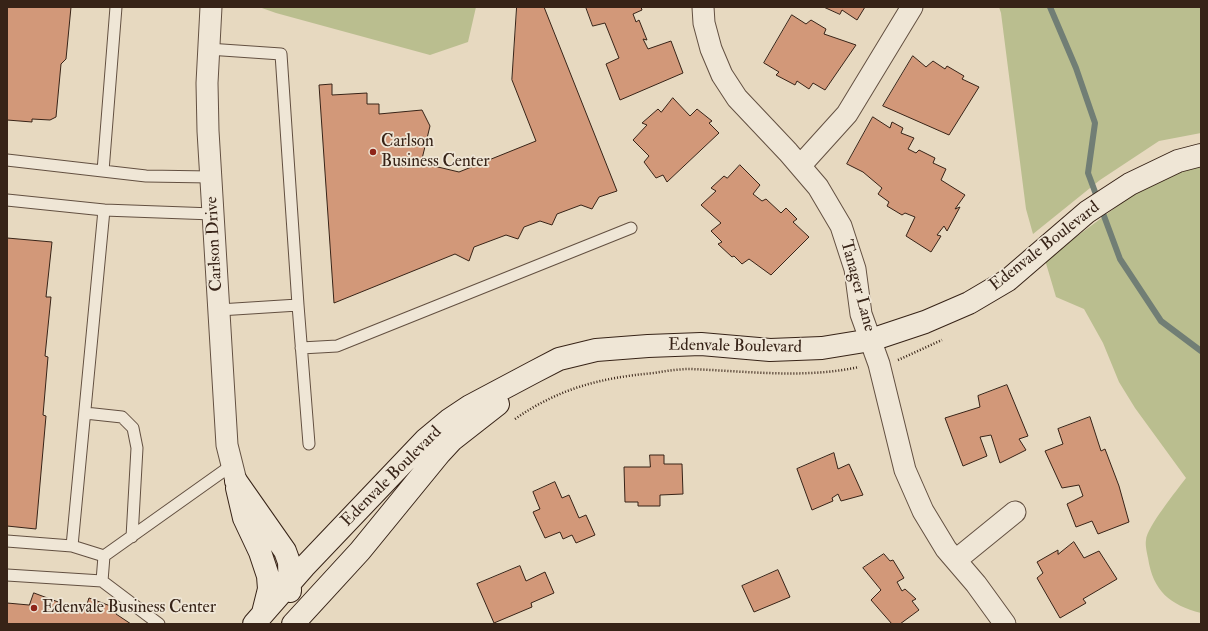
<!DOCTYPE html>
<html>
<head>
<meta charset="utf-8">
<style>
	body { margin:0 }
	#map { position:relative; width:1208px; height:631px; overflow:hidden; background:#e7d9c0; font-family:"IM FELL Double Pica",serif }
	canvas { display:block }
	.frame { position:absolute; inset:0; border:8px solid #372317; pointer-events:none }
</style>
</head>
<body>
<div id="map">
<canvas width="1208" height="631"></canvas>
<div class="frame"></div>
</div>
<script>
const context = document.querySelector('canvas').getContext('2d');
context.lineJoin = 'round';
function paint(path, color) {
  context.fillStyle = color;
  context.fill(path, 'evenodd');
}
function strokePath(path, color, width, dash) {
  context.strokeStyle = color;
  context.lineWidth = width;
  context.lineCap = dash ? 'butt' : 'round';
  context.setLineDash(dash || []);
  context.stroke(path);
}
function drawText(font, color, halo, rows, align = 'center') {
  context.font = font + ' "IM FELL Double Pica",serif';
  context.lineWidth = 3.5;
  context.setLineDash([]);
  context.textBaseline = 'middle';
  context.strokeStyle = halo;
  context.fillStyle = color;
  for (const [text, x, y, turn = 0] of rows) {
    context.save();
    context.translate(x, y);
    context.rotate((+turn || 0) * Math.PI / 180);
    context.textAlign = isNaN(turn) ? turn : align;
    if (halo) context.strokeText(text, 0, 0);
    context.fillText(text, 0, 0);
    context.restore();
  }
}
paint(new Path2D(`
	M 259,7 L 476,7 L 468,42 L 430,55 L 276,13 Z
	M 999,7 L 1201,7 L 1201,133 L 1159,141 L 1100,180 L 1033,234 L 1026,209 L 1001,13 Z
	M 1201,144 L 1201,613 C 1170,605 1153,591 1148,558 C 1147,553 1145,545 1146,540 C 1147,527 1177,490 1186,478 L 1135,408 L 1119,382 L 1103,343 L 1084,309 L 1056,297 L 1045,260 Z`), '#babe8f');
strokePath(new Path2D(`
	M 1050,7 L 1076,68 L 1095,123 L 1088,173 L 1120,259 L 1161,321 L 1201,351`), '#717e75', 6);
const building = new Path2D(`
	M 7,7 L 71,7 L 66,59 L 61,64 L 56,117 L 50,120 L 32,119 L 32,122 L 7,120 Z
	M 517,7 L 544,7 L 617,191 L 599,197 L 592,209 L 581,205 L 557,214 L 552,225 L 540,221 L 524,227 L 518,239 L 506,235 L 474,247 L 469,261 L 455,254 L 334,303 L 319,85 L 332,84 L 332,95 L 367,93 L 367,104 L 379,104 L 379,114 L 422,110 L 430,126 L 421,163 L 459,172 L 536,141 L 512,80 Z
	M 586,7 L 641,7 L 642,10 L 633,14 L 636,22 L 639,20 L 647,40 L 643,39 L 648,49 L 671,41 L 683,73 L 620,100 L 606,64 L 619,58 L 605,23 L 593,26 Z
	M 824,7 L 865,7 L 857,20 L 842,10 L 840,14 Z
	M 792,15 L 806,24 L 811,20 L 826,29 L 824,34 L 856,45 L 825,90 L 813,83 L 809,89 L 797,81 L 795,85 L 776,75 L 779,72 L 764,63 Z
	M 913,56 L 926,67 L 933,61 L 945,69 L 947,66 L 964,76 L 962,79 L 979,87 L 949,135 L 883,106 Z
	M 673,98 L 690,116 L 697,109 L 712,121 L 709,123 L 719,133 L 667,182 L 663,175 L 656,178 L 644,162 L 649,156 L 633,140 L 647,125 L 642,123 L 658,109 L 661,112 Z
	M 873,117 L 890,128 L 892,122 L 903,128 L 901,133 L 914,138 L 908,149 L 916,153 L 919,150 L 935,158 L 933,163 L 946,169 L 941,180 L 965,195 L 955,209 L 960,207 L 947,231 L 944,226 L 937,235 L 941,236 L 931,252 L 906,236 L 915,217 L 905,213 L 902,215 L 887,206 L 889,202 L 878,194 L 882,188 L 863,172 L 847,164 Z
	M 740,165 L 760,185 L 753,194 L 762,201 L 766,199 L 781,213 L 786,208 L 797,219 L 793,222 L 809,237 L 771,275 L 749,259 L 742,264 L 734,256 L 732,257 L 718,244 L 722,242 L 711,231 L 721,223 L 701,205 L 716,191 L 711,188 L 724,176 L 727,178 Z
	M 7,238 L 52,242 L 46,297 L 51,297 L 45,356 L 48,357 L 43,415 L 46,416 L 36,529 L 7,526 Z
	M 1007,385 L 1028,436 L 1019,439 L 1026,450 L 1000,463 L 991,435 L 980,437 L 987,456 L 963,466 L 945,418 L 980,407 L 978,396 Z
	M 1090,417 L 1101,451 L 1105,449 L 1119,486 L 1129,522 L 1098,534 L 1092,521 L 1076,527 L 1067,504 L 1083,496 L 1079,485 L 1062,488 L 1045,451 L 1063,444 L 1058,429 Z
	M 834,453 L 838,469 L 849,464 L 863,495 L 841,501 L 838,494 L 832,498 L 833,501 L 812,510 L 797,469 Z
	M 650,455 L 664,455 L 664,464 L 682,464 L 683,494 L 660,495 L 660,506 L 638,506 L 638,502 L 625,502 L 624,467 L 650,467 Z
	M 555,482 L 562,498 L 569,495 L 579,518 L 586,515 L 595,535 L 576,543 L 572,535 L 563,539 L 560,532 L 545,538 L 533,512 L 540,509 L 533,492 Z
	M 1074,542 L 1084,558 L 1099,551 L 1117,579 L 1083,599 L 1086,603 L 1060,618 L 1037,578 L 1043,573 L 1037,562 L 1058,550 L 1058,554 Z
	M 884,554 L 890,561 L 893,560 L 904,578 L 897,582 L 902,591 L 905,589 L 916,599 L 912,601 L 919,610 L 900,624 L 892,624 L 871,600 L 881,590 L 863,568 Z
	M 520,566 L 526,581 L 545,572 L 554,593 L 531,603 L 532,607 L 494,623 L 477,584 Z
	M 778,570 L 790,597 L 754,612 L 742,586 Z
	M 34,593 L 61,603 L 61,609 L 85,610 L 89,598 L 116,608 L 116,614 L 131,624 L 7,624 L 7,603 L 29,605 Z`);
paint(building, '#d29879');
strokePath(building, '#372317', 1);
const lane = new Path2D(`
	M 208,49 L 281,54 L 298,305 L 219,310
	M 7,160 L 146,176 L 211,177
	M 103,171 L 116,7
	M 7,200 L 104,210
	M 298,305 L 309,444
	M 301,348 L 337,346 L 631,228
	M 85,413 L 122,417 L 133,428 L 137,448 L 132,537
	M 7,541 L 72,546 L 104,556
	M 72,546 L 104,210 L 213,214
	M 7,575 L 102,581 L 104,556 L 232,465
	M 102,581 L 159,624`);
const street = new Path2D(`
	M 211,7 L 207,83 L 208,131 L 227,445 L 236,481
	M 703,7 L 704,23 L 711,49 L 722,75 L 737,98 L 788,152 L 818,187 L 841,226 L 855,269 L 861,314 L 879,364 L 905,470 L 923,511 L 946,549 L 976,584 L 1005,624
	M 800,166 L 847,114 L 912,7
	M 956,560 L 1015,512`);
const secondary = new Path2D(`
	M 236,481 L 285,551 L 289,562 L 290,591
	M 237,488 L 244,518 L 260,552 L 268,576 L 269,589 L 263,613
	M 254,624 L 304,567 L 425,440 L 449,420 L 470,406 L 534,372 L 559,359 L 596,350 L 648,346 L 701,344 L 770,350 L 822,348 L 871,340 L 925,322 L 969,303 L 1008,280 L 1087,212 L 1130,184 L 1178,161 L 1201,155
	M 293,624 L 360,551 L 440,453 L 452,440 L 498,404`);
strokePath(lane, '#635041', 13);
strokePath(street, '#635041', 23);
strokePath(secondary, '#372317', 24);
strokePath(new Path2D(`
	M 898,360 L 942,340
	M 515,419 C 560,388 600,378 654,373 C 666,371 678,369 690,369 C 746,371 804,379 859,367`), '#372317', 2.5, [1, 2]);
strokePath(lane, '#efe6d6', 11);
strokePath(street, '#efe6d6', 21);
strokePath(secondary, '#efe6d6', 22);
for (const [x, y, r, color] of [
	[373,152,4,"#8f2418"],
	[34,608,4,"#8f2418"]
]) {
  const dot = new Path2D();
  dot.arc(x, y, r, 0, 2 * Math.PI);
  context.fillStyle = color;
  context.fill(dot);
  strokePath(dot, '#efe6d6', 1.5);
}
drawText('17px', '#372317', '#efe6d6', [
	["Carlson",381,142],
	["Business Center",381,162],
	["Edenvale Business Center",42,608]
], 'left');
drawText('17px', '#372317', '#efe6d6', [
	["Carlson Drive",215,244,-93],
	["Edenvale Boulevard",1045,247,-38],
	["Tanager Lane",857,286,75],
	["Edenvale Boulevard",735,347,1],
	["Edenvale Boulevard",392,477,-45]
]);
</script>
</body>
</html>
